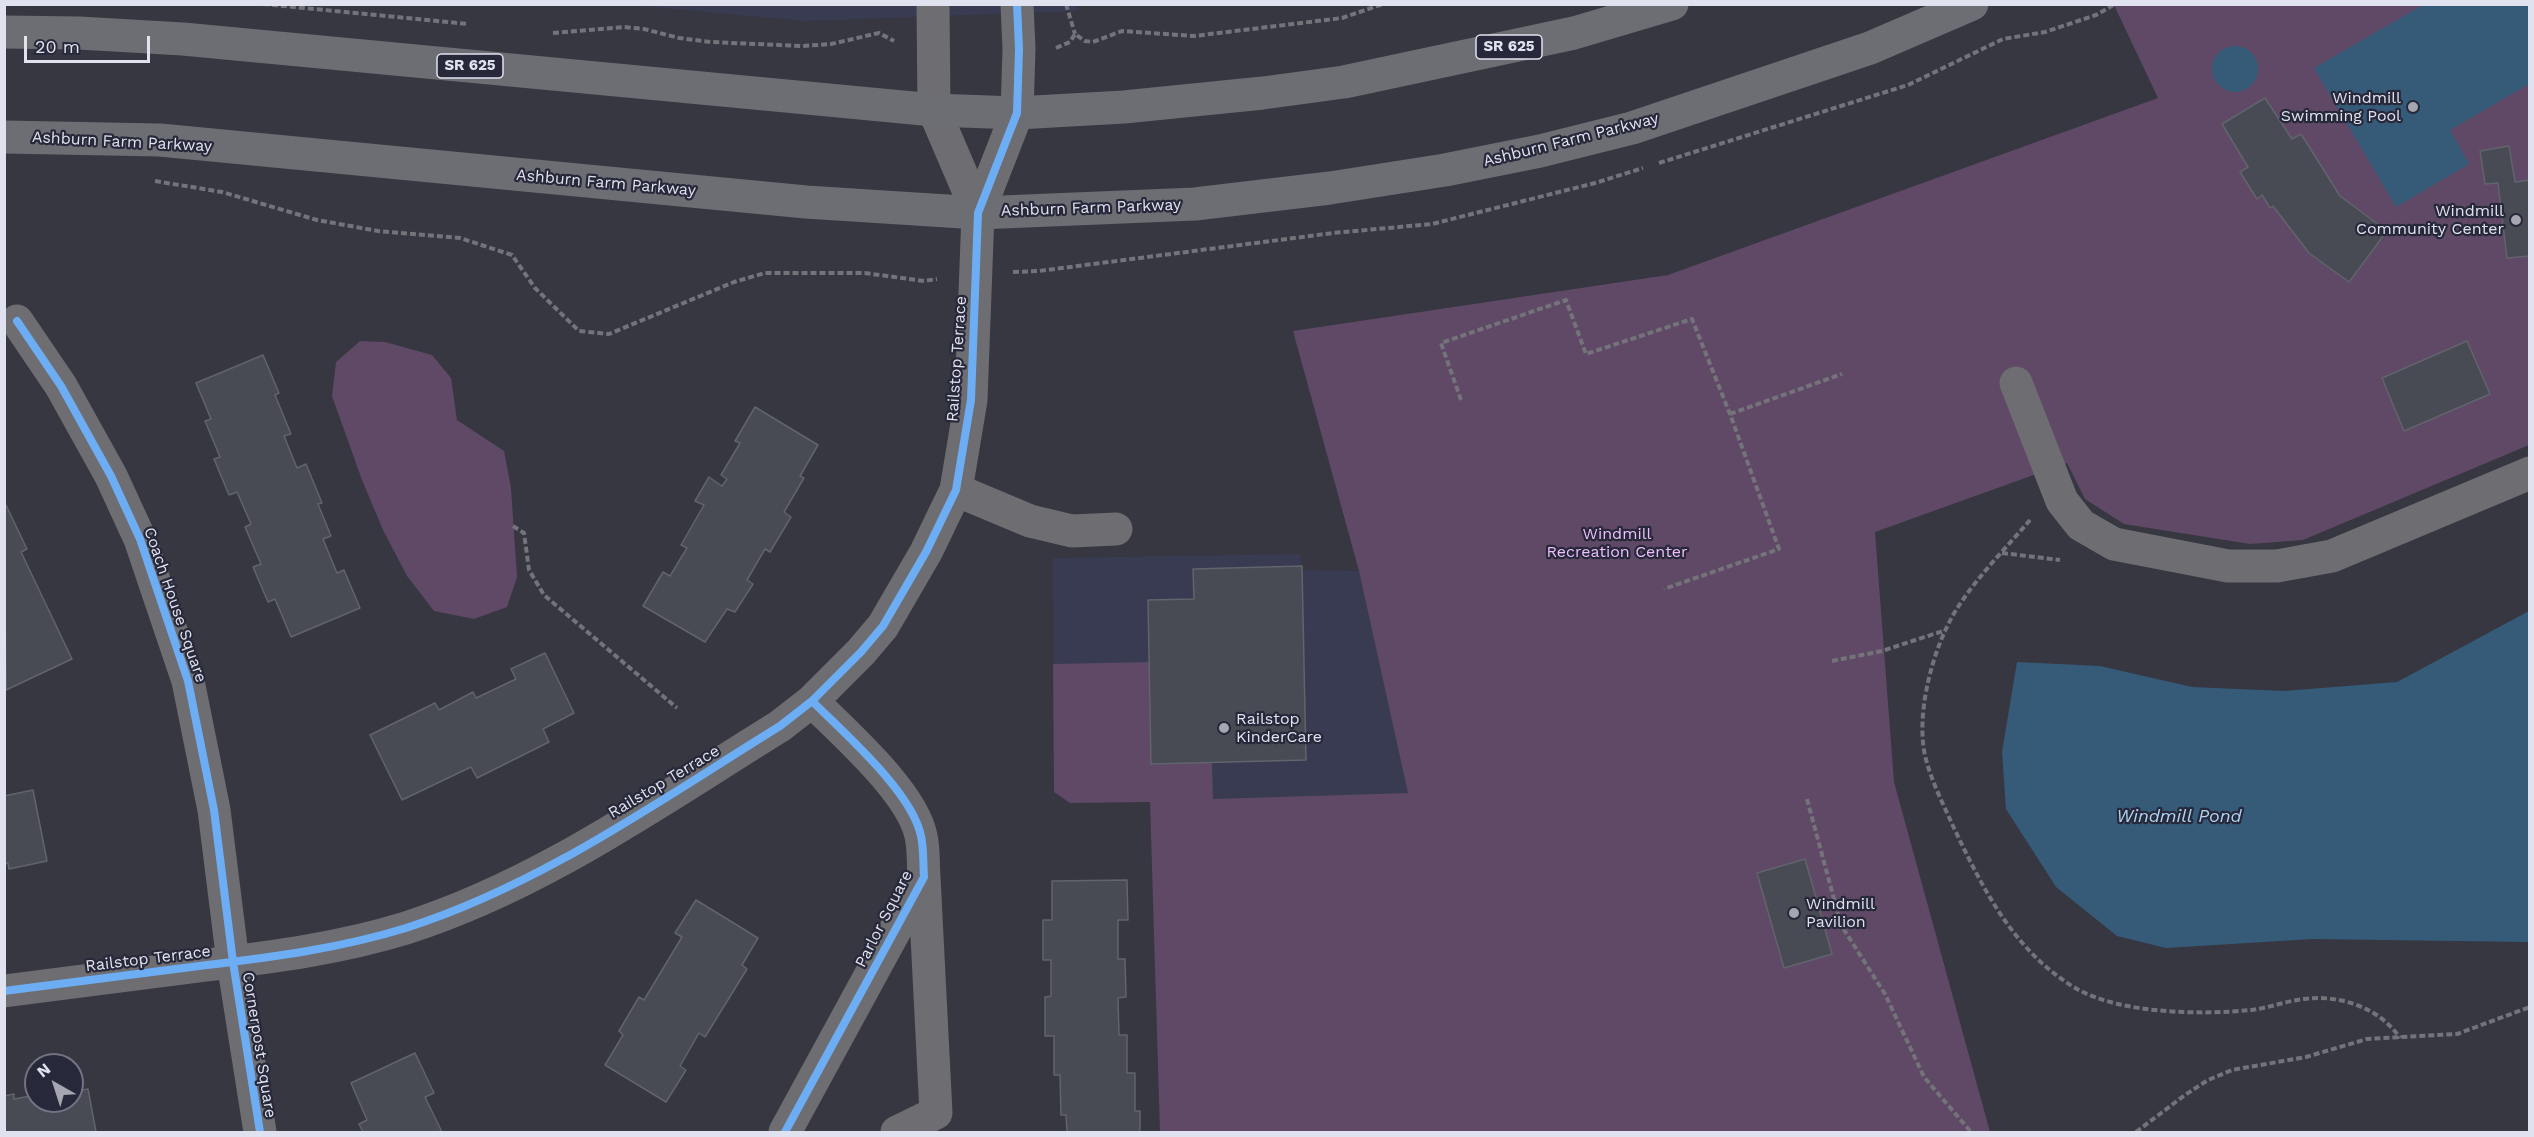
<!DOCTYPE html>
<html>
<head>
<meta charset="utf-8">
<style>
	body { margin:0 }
	#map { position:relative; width:2534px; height:1137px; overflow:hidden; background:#363741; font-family:"Work Sans",sans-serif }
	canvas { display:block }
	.frame { position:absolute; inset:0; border:6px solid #e1e2ef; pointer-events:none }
	.north { position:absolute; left:24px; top:1053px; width:60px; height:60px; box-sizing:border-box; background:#27293b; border:2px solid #717383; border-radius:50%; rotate:321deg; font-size:16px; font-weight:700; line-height:24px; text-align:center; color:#e1e2ef }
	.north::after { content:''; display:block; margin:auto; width:21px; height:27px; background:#a5a6b2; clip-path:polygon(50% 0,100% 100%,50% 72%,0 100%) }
	.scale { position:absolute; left:24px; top:36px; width:126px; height:27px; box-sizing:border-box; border:3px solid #e1e2ef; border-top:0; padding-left:8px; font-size:18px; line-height:21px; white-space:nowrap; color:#e1e2ef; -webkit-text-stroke:4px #27293b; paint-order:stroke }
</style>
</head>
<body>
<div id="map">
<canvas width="2534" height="1137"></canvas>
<div class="frame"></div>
<div class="north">N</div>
<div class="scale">20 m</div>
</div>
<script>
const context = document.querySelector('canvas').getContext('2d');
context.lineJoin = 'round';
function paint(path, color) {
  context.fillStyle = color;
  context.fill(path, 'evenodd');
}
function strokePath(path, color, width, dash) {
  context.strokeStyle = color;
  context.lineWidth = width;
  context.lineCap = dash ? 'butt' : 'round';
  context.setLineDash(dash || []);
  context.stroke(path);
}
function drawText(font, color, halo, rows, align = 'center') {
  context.font = font + ' "Work Sans",sans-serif';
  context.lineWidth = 4.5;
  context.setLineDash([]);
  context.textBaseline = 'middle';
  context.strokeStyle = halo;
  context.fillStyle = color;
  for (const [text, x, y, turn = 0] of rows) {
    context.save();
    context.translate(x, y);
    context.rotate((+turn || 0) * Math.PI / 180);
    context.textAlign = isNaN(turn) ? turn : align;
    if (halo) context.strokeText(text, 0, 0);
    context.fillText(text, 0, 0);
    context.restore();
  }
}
paint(new Path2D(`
	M 1077,4 L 1077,11 L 805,21 L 632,5 Z
	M 1300,554 L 1302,570 L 1359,571 L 1409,794 L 1070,803 L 1054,792 L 1053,558 Z`), '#393b52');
paint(new Path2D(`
	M 2114,5 L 2529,5 L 2529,445 L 2303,540 L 2250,544 L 2124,524 L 2085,499 L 2067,463 L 1875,532 L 1894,782 L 1990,1132 L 1160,1132 L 1150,802 L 1070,803 L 1054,792 L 1053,664 L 1150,662 L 1212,762 L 1213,799 L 1408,793 L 1359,571 L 1293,331 L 1668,275 L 2158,98 Z
	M 360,341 L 385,342 L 432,355 L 451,378 L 457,420 L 504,451 L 511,488 L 517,577 L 507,607 L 474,619 L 434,611 L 407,576 L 383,530 L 362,480 L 332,396 L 336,362 Z`), '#5f4966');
paint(new Path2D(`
	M 2423,5 L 2529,5 L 2529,84 L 2450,130 L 2469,164 L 2396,207 L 2314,68 Z
	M2212 69a23 23 0 1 1 46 0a23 23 0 1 1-46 0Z
	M 2529,611 L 2529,942 L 2313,939 L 2166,948 L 2117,936 L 2056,887 L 2006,809 L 2002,752 L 2017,662 L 2100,666 L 2192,687 L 2284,691 L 2397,682 Z`), '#355b79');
const building = new Path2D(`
	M 2265,98 L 2292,139 L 2301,134 L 2340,196 L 2387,231 L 2349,282 L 2309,253 L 2273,206 L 2270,208 L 2262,195 L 2257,199 L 2240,172 L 2248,167 L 2222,124 Z
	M 2509,146 L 2515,182 L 2530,180 L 2530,256 L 2507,258 L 2498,183 L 2485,184 L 2480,151 Z
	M 2467,341 L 2490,394 L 2404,431 L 2382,378 Z
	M 263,355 L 279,393 L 275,395 L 291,434 L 284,436 L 297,468 L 306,464 L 322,503 L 318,504 L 331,536 L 323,539 L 337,573 L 344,570 L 360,608 L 291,637 L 275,599 L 268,602 L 253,567 L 261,564 L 245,527 L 251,524 L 237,492 L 229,495 L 214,459 L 220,457 L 205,421 L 211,419 L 196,383 Z
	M 755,407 L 818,445 L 800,476 L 804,478 L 784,512 L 791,517 L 770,552 L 765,549 L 747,580 L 753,584 L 735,612 L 727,609 L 705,642 L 643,606 L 663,572 L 670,576 L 687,548 L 681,545 L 704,505 L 695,501 L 709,477 L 722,486 L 727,479 L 721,475 L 740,443 L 735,441 Z
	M 4,501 L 27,549 L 21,552 L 72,659 L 6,690 Z
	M 1302,566 L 1306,760 L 1151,764 L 1148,600 L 1194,599 L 1193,569 Z
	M 545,653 L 574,713 L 543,729 L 549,742 L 477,778 L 471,767 L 402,800 L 370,735 L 435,703 L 439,710 L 473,692 L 476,698 L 516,679 L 511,669 Z
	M 33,790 L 47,861 L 9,869 L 8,863 L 4,864 L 4,796 Z
	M 1805,859 L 1832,954 L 1784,968 L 1757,873 Z
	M 1127,880 L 1128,920 L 1118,920 L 1118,959 L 1125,959 L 1126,997 L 1118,998 L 1119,1035 L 1127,1035 L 1127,1073 L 1135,1073 L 1135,1111 L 1140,1111 L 1140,1132 L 1067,1132 L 1066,1115 L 1061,1115 L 1060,1075 L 1054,1075 L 1054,1036 L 1045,1036 L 1045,997 L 1051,996 L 1051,960 L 1043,960 L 1043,920 L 1052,920 L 1052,881 Z
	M 696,900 L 758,938 L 742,965 L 747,969 L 705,1037 L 699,1033 L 680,1066 L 686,1070 L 666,1102 L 605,1065 L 623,1035 L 619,1031 L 639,997 L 644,1000 L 682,937 L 675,933 Z
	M 415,1053 L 434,1093 L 425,1097 L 442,1132 L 363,1132 L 359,1124 L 367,1120 L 351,1083 Z
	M 88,1089 L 96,1132 L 4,1132 L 4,1096 L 14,1094 L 14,1099 L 36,1095 L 36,1101 L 72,1101 L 72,1092 Z`);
paint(building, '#484b53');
strokePath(building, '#61646c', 1.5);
strokePath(new Path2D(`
	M 263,4 L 468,24
	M 1066,4 L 1075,34
	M 553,33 L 624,27 L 644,29 L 679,38 L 711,42 L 802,46 L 831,44 L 879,33 L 894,41
	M 1056,48 L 1070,42 L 1075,34 L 1085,41 L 1093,42 L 1122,31 L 1194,36 L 1342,18 L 1383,4
	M 1659,163 L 1908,85 L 2003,39 L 2045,32 L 2096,15 L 2115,4
	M 155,181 L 222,192 L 317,220 L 378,231 L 460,238 L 512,255 L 535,288 L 579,331 L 609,334 L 734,282 L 765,273 L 865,273 L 924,281 L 937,279
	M 1013,272 L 1039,271 L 1333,233 L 1432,224 L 1595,183 L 1643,168
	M 1461,400 L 1441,343 L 1566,300 L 1586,354 L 1692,319 L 1730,414 L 1779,549 L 1664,589
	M 1730,414 L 1842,374
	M 2030,520 C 2006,548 1978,576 1958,607 C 1933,645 1913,719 1927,763 C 1933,784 1944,806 1953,826 C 1983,889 2014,952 2077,989 C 2122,1014 2201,1015 2251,1010 C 2269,1008 2286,1001 2304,999 C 2339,994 2380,1008 2400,1038
	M 513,526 L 524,533 L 529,570 L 544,595 L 677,708
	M 2002,553 L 2060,560
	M 1832,661 L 1882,651 L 1946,630
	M 1807,799 L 1841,925 L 1885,994 L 1924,1077 L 1971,1132
	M 2136,1132 L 2185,1095 L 2208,1080 L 2232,1070 L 2306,1057 L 2367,1039 L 2457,1034 L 2530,1007`), '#737379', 4, [6, 3]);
strokePath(new Path2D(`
	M 933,4 L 934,110 L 978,213
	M 17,321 L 61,386 L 111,476 L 140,539 L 188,681 L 214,810 L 233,962 L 260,1132
	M 2016,383 L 2062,501 L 2081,525 L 2114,544 L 2228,566 L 2277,566 L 2332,556 L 2530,473
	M 956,490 L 1030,521 L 1072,531 L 1116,529
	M 4,991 C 72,982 139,974 207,965 C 274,957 341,948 406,928 C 541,885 660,800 780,726 L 812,701 L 861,652 L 883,626 L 926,552 L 956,490 L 971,400 L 978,213 L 1017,113 L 1019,49 L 1017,4
	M 785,1132 L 924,877 C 923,864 924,849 921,836 C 912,792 844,733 812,701
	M 897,1132 L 936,1113 L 924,877`), '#6d6d72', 33);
strokePath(new Path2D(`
	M 4,32 L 79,33 L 183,39 L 934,110 L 1017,113 L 1124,107 L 1263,93 L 1344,82 L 1574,33 L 1672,4
	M 4,137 L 160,140 L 806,202 L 978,213 L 1195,204 L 1330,188 L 1445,170 L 1540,151 L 1632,128 L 1870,48 L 1972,4`), '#6d6e74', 33);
strokePath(new Path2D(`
	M 17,321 L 61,386 L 111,476 L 140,539 L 188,681 L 214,810 L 233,962 L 260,1132
	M 4,991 C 72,982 139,974 207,965 C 274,957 341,948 406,928 C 541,885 660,800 780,726 L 812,701 L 861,652 L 883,626 L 926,552 L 956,490 L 971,400 L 978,213 L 1017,113 L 1019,49 L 1017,4
	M 785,1132 L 924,877 C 923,864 924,849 921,836 C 912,792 844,733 812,701`), '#6dadf4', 8);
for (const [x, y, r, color] of [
	[2413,107,6,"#a5a6b2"],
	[2516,220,6,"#a5a6b2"],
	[1224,728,6,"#a5a6b2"],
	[1794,913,6,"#a5a6b2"]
]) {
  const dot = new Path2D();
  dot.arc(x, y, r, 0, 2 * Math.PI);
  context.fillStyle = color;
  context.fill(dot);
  strokePath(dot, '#27293b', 2);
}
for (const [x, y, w] of [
	[1509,47,66],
	[470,66,66]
]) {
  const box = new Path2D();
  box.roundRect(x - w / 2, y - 12, w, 24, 4.5);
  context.fillStyle = '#27293b';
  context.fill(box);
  strokePath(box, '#e1e2ef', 1.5);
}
drawText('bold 15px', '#e1e2ef', null, [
	["SR 625",1509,47],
	["SR 625",470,66]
]);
drawText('16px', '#e1e2ef', '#27293b', [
	["Windmill",2401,98],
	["Swimming Pool",2401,116],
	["Windmill",2504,211],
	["Community Center",2504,229],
	["Railstop",1236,719,"left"],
	["KinderCare",1236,737,"left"],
	["Windmill",1806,904,"left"],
	["Pavilion",1806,922,"left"]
], 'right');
drawText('16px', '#e1e2ef', '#27293b', [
	["Ashburn Farm Parkway",1571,140,-14],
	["Ashburn Farm Parkway",122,142,3],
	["Ashburn Farm Parkway",606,183,5],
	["Ashburn Farm Parkway",1091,208,-2],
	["Railstop Terrace",957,359,-86],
	["Coach House Square",175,605,71],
	["Railstop Terrace",664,782,-31],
	["Parlor Square",884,919,-63],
	["Railstop Terrace",148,959,-7],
	["Cornerpost Square",259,1045,81]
]);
drawText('16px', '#eebefd', '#27293b', [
	["Windmill",1617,534],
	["Recreation Center",1617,552]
]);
drawText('italic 18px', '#b0d6f5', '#27293b', [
	["Windmill Pond",2179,817]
]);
</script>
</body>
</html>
